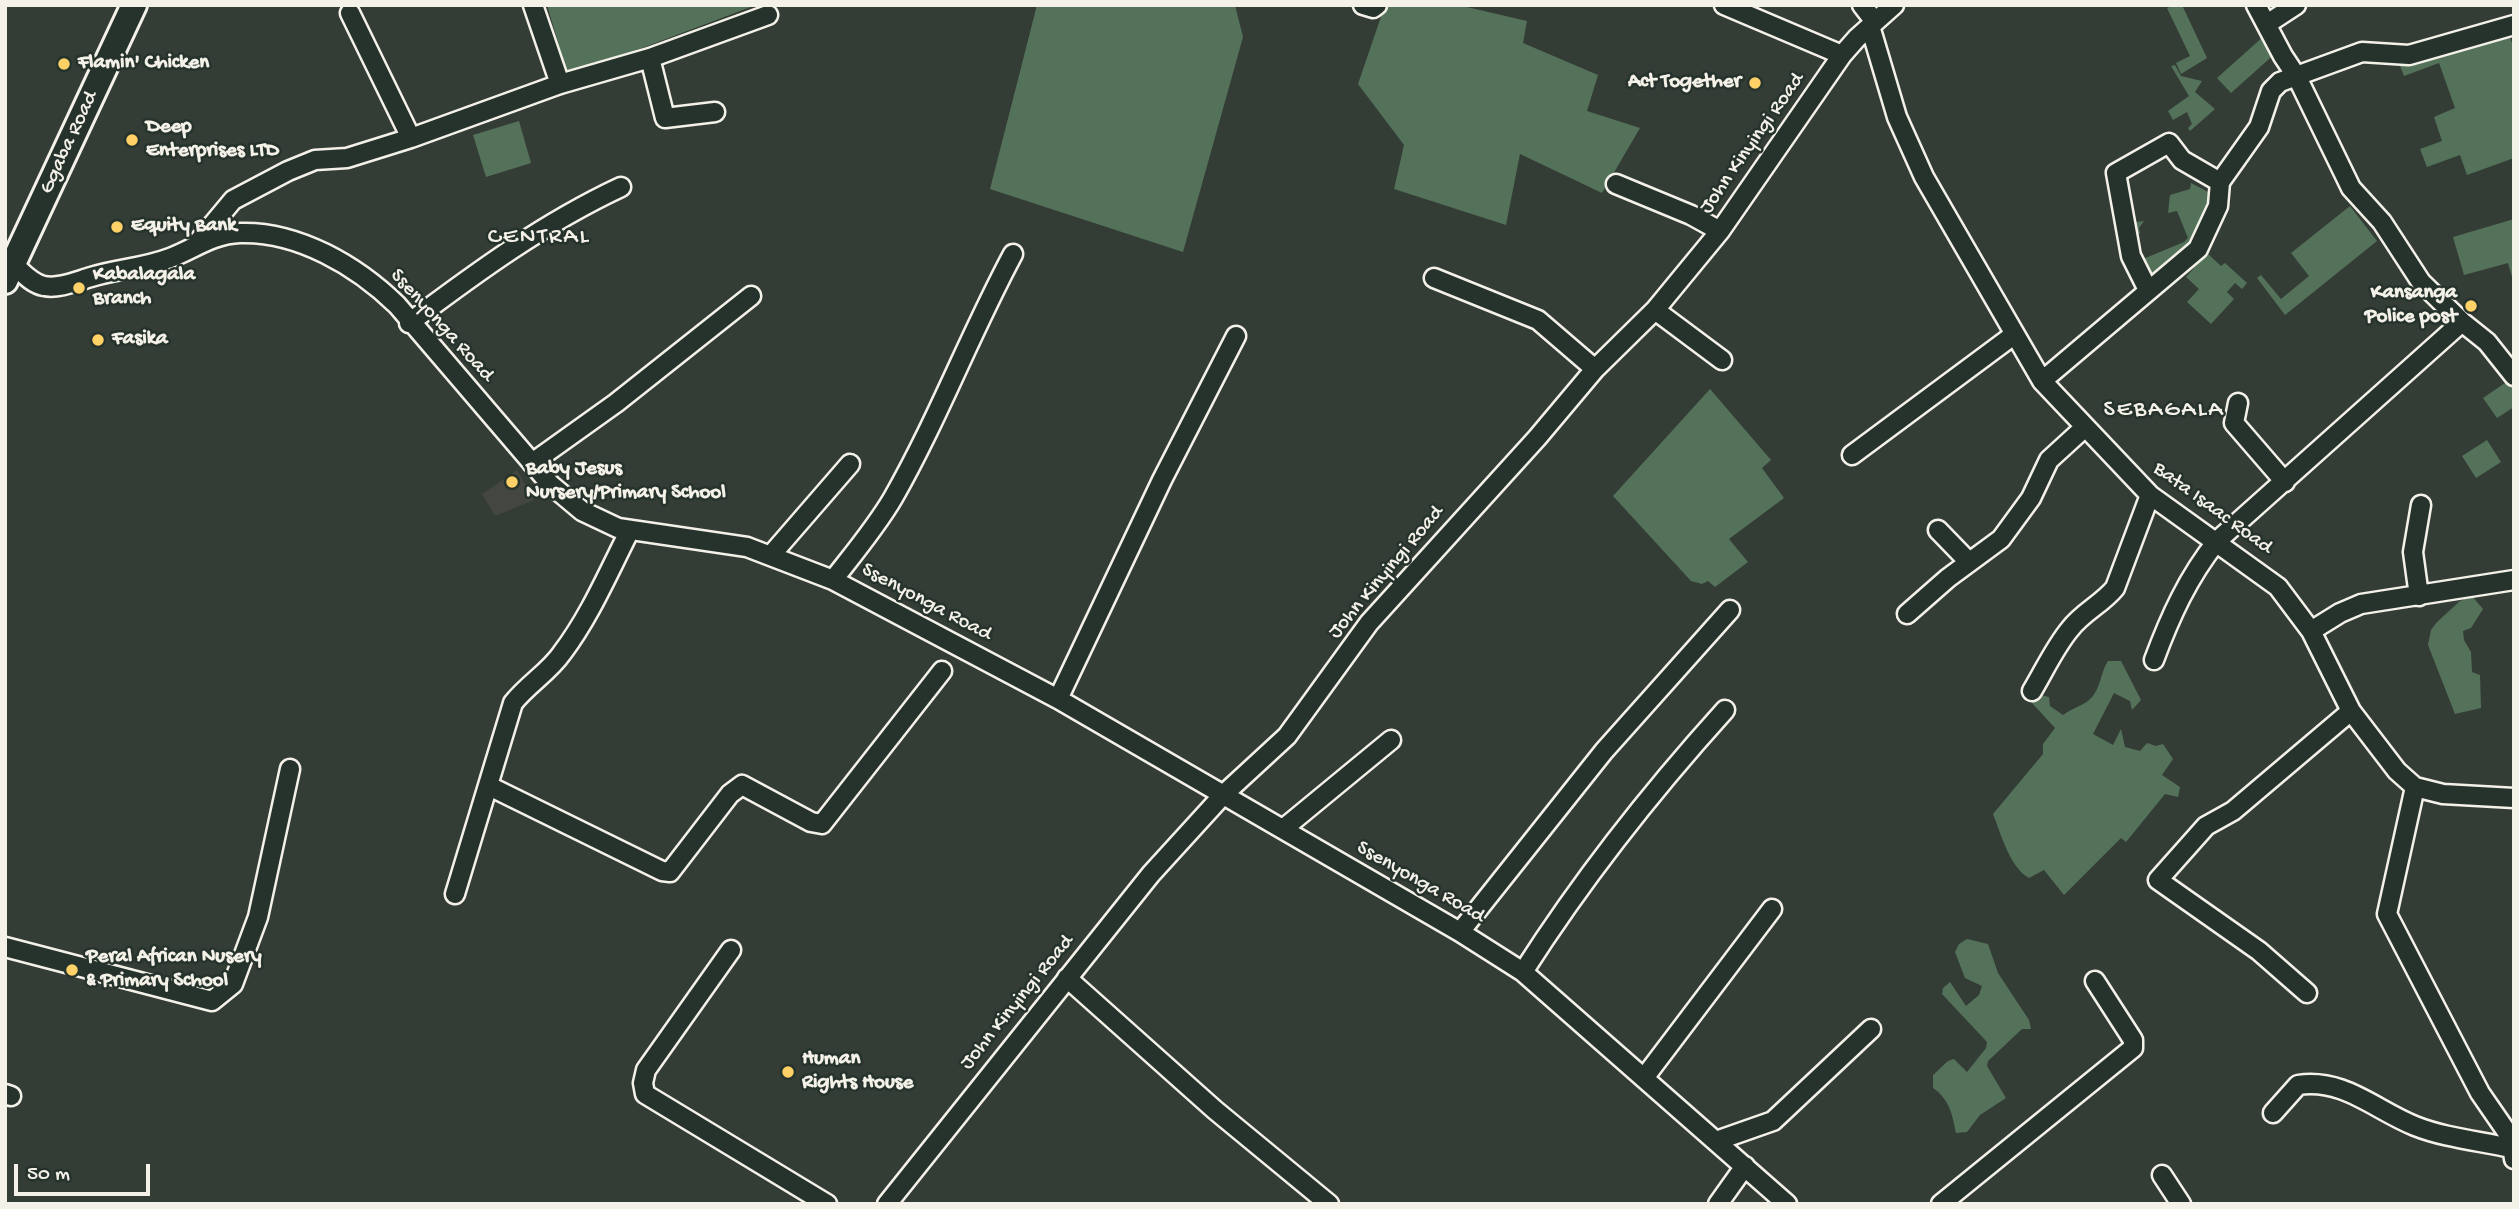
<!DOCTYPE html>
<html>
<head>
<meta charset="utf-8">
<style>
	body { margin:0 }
	#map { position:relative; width:2519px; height:1209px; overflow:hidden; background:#343c36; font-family:"Gochi Hand",sans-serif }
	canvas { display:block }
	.frame { position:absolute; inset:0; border:7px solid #f4f1e8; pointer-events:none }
	.scale { position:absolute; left:14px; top:1164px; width:136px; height:32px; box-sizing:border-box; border:4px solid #f4f1e8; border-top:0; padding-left:9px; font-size:21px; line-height:24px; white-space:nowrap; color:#f4f1e8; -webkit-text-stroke:5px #26332d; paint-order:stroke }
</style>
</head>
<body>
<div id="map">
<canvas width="2519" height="1209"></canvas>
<div class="frame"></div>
<div class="scale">50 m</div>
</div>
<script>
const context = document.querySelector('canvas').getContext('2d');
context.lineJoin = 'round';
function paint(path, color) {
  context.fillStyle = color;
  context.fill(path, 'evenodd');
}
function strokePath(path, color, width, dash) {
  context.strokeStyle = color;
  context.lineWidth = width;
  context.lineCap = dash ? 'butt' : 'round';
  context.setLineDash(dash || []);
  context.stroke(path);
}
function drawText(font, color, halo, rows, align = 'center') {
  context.font = font + ' "Gochi Hand",sans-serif';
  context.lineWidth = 5;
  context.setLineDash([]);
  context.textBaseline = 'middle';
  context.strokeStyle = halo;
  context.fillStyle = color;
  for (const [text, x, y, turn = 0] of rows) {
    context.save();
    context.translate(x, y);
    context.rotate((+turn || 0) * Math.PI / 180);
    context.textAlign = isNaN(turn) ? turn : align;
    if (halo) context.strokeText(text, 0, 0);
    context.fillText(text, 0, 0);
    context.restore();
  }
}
paint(new Path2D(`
	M 517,470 L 534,500 L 495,516 L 482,494 Z`), '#444640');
paint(new Path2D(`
	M 547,5 L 756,5 L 568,76 Z
	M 1037,5 L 1235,5 L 1243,37 L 1183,252 L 990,189 Z
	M 1385,5 L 1458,5 L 1527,21 L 1523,43 L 1598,75 L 1587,111 L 1640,128 L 1602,193 L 1520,154 L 1506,225 L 1394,189 L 1404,145 L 1358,84 Z
	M 2174,5 L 2182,5 L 2207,58 L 2181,74 L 2176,63 L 2190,56 L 2167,8 Z
	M 2506,27 L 2514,48 L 2514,158 L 2467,175 L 2460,155 L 2427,167 L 2420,149 L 2442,141 L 2434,117 L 2455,108 L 2439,63 L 2404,76 L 2400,66 Z
	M 2264,36 L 2278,51 L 2231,93 L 2217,78 Z
	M 2175,65 L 2181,76 L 2202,81 L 2195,92 L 2215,109 L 2190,131 L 2188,128 L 2192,124 L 2187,112 L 2173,120 L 2168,111 L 2189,96 L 2171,66 Z
	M 519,121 L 531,163 L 486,177 L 473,135 Z
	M 2191,183 L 2212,194 L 2198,241 L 2152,281 L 2145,278 L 2130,254 L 2129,223 L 2144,221 L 2139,228 L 2140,233 L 2132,241 L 2143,259 L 2184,242 L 2188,238 L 2177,211 L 2168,213 L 2170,195 L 2190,189 Z
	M 2350,206 L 2377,241 L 2285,315 L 2257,278 L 2261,275 L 2281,299 L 2309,276 L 2291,253 Z
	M 2514,219 L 2514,284 L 2508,263 L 2464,275 L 2453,237 Z
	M 2207,253 L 2221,266 L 2225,263 L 2247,283 L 2242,289 L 2235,283 L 2227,292 L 2234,299 L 2211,324 L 2187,302 L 2199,289 L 2186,277 Z
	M 2508,381 L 2514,389 L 2514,407 L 2497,418 L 2483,398 Z
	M 1710,389 L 1771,460 L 1762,468 L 1784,498 L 1729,539 L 1748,562 L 1715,587 L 1708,581 L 1702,584 L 1691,581 L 1613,496 Z
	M 2487,440 L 2501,462 L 2476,478 L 2462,456 Z
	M 2472,596 L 2483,609 L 2471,628 L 2463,631 L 2464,640 L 2471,652 L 2472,672 L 2480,675 L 2481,708 L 2455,714 L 2428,645 L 2431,630 L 2437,622 L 2460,601 Z
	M 2108,661 L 2121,661 L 2141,700 L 2132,710 L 2130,701 L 2114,693 L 2093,734 L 2113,745 L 2121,729 L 2125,747 L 2140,751 L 2147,743 L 2156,746 L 2163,744 L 2173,759 L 2162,775 L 2180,787 L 2178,797 L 2165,794 L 2126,842 L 2121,838 L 2064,895 L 2044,870 L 2029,878 C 2010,868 2001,834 1993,814 L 2043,754 L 2043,744 L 2055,728 L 2032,703 L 2036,694 L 2049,697 L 2050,706 L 2063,715 C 2071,709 2081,706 2088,701 C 2101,691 2100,673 2108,661 Z
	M 1967,939 L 1988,944 L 1998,973 L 2029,1020 L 2031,1029 L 2022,1029 L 1988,1061 L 1987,1066 L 2006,1098 L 1980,1115 L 1967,1132 L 1956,1133 C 1952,1114 1950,1100 1933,1088 L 1933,1075 L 1948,1061 L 1954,1059 L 1967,1072 L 1986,1048 L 1987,1042 L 1942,994 L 1943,988 L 1950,982 L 1966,1006 L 1979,995 L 1982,986 L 1965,978 L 1955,952 L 1959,944 Z`), '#54725a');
const minor = new Path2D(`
	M 533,5 L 560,84
	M 1363,5 L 1373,8 L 1377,5
	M 1724,5 L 1842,55
	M 1862,5 L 1875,22
	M 2256,5 L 2283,56 L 2297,77 L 2351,188 L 2382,222 L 2421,282 L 2462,322 L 2487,342 L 2514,376
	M 350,13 L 411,138
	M 2267,24 L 2296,5
	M 1870,26 L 1897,117 L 1924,177 L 2042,381 L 2150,495 L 2278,587 L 2311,631 L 2351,711 L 2397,771 L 2415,787 L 2443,794 L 2514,798
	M 650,58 L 665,118 L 715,112
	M 2220,182 L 2259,127 L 2271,91 L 2280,82 L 2362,52 L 2409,55 L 2514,25
	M 1616,184 L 1691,215 L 1720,231
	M 198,242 L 233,200 L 288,171 L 315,160 L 347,158 L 411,138 L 560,84 L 650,58 L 768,15
	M 14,265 C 23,273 32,284 44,286 C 59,289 77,281 91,277 C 117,269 144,268 170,258 C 194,249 212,234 240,233 C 298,231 357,266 397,305 L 551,485 L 582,511 L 618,528 L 747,547 L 833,580 L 1058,699 L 1460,932 L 1523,972 L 1787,1204
	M 1434,278 L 1538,320 L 1595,369
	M 1655,310 L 1722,360
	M 409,323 C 477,272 544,223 621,187
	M 2042,381 L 2198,249 L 2218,206 L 2220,182 L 2182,160 L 2169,143 L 2116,173 L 2131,256 L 2148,290
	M 2238,403 L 2234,423 L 2285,482
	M 1852,455 L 2015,334
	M 532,463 L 616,403 L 751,296
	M 1938,530 L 1969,562
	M 772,554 L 850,464
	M 833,580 C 854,553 876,527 893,498 C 938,419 970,334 1013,254
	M 2419,596 L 2413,552 L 2421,505
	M 1907,614 L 1948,578 L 2001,539 L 2031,498 L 2049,460 L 2084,428
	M 2311,631 L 2340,613 L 2361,604 L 2514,580
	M 2154,660 C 2170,617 2188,577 2217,541 L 2462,322
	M 2032,691 C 2044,671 2055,647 2070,629 C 2083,612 2102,604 2115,588 L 2150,495
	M 1058,699 L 1162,480 L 1236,336
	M 489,786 L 662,871 L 670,872 L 730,794 L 742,785 L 811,822 L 822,824 L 942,671
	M 2415,787 L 2387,914 L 2480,1093 L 2511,1138 L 2514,1159
	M 1283,829 L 1391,740
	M 455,894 L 513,703 C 528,684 549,672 562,653 C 590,616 609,571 630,530
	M 1460,932 L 1604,751 L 1730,610
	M 5,947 L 212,1001 L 233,984 L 258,917 L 290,769
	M 731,950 L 646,1070 L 643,1083 L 645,1094 L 827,1204
	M 1523,972 C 1583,878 1650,793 1725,710
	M 1067,978 L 1215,1110 L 1329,1204
	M 2307,993 L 2259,951 L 2158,880 L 2206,826 L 2233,811 L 2351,711
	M 1644,1078 L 1772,909
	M 5,1094 L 11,1096
	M 2273,1113 L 2298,1085 C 2344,1078 2375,1110 2415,1126 C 2445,1138 2480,1141 2511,1148
	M 1716,1141 L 1773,1121 L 1871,1029
	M 2162,1175 L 2181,1204
	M 887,1204 L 1151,874 L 1223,795 L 1287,736 L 1369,623 L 1537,438 L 1595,369 L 1655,310 L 1720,231 L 1842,55 L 1857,38 L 1894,5
	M 1718,1204 L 1745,1166
	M 1941,1204 L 2133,1048 L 2133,1040 L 2095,981`);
const secondary = new Path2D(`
	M 5,281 L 134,5`);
strokePath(minor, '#f4f1e8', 23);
strokePath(secondary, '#f4f1e8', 30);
strokePath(minor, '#26332d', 18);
strokePath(secondary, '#26332d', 24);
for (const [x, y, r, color] of [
	[64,64,7,"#ffd166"],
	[1755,83,7,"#ffd166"],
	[132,140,7,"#ffd166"],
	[117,227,7,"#ffd166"],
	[79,288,7,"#ffd166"],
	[2471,306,7,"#ffd166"],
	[98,340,7,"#ffd166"],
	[512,482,7,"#ffd166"],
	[72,970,7,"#ffd166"],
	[788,1072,7,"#ffd166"]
]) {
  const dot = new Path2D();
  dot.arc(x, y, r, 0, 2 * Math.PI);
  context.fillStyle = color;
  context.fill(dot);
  strokePath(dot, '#26332d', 2.5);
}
drawText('bold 21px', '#f4f1e8', '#26332d', [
	["Flamin' Chicken",78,64],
	["Act Together",1741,83,"right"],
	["Deep",146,128],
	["Enterprises LTD",146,152],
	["Equity Bank",131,227],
	["Kabalagala",93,276],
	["Branch",93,300],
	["Kansanga",2457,294,"right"],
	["Police post",2457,318,"right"],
	["Fasika",112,340],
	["Baby Jesus",526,470],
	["Nursery/Primary School",526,494],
	["Peral African Nusery",86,958],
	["& Primary School",86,982],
	["Human",802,1060],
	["Rights House",802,1084]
], 'left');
drawText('21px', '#f4f1e8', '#26332d', [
	["Ggaba Road",70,143,-65],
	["John Kinyingi Road",1753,144,-55],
	["Ssenyonga Road",441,326,48],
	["Bata Isaac Road",2212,509,36],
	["John Kinyingi Road",1387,573,-50],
	["Ssenyonga Road",926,603,28],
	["Ssenyonga Road",1420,883,30],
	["John Kinyingi Road",1018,1003,-51]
]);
context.letterSpacing = '2px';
drawText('24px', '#f4f1e8', '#26332d', [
	["CENTRAL",539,238],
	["SEBAGALA",2164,411]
]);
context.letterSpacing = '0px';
</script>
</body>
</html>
